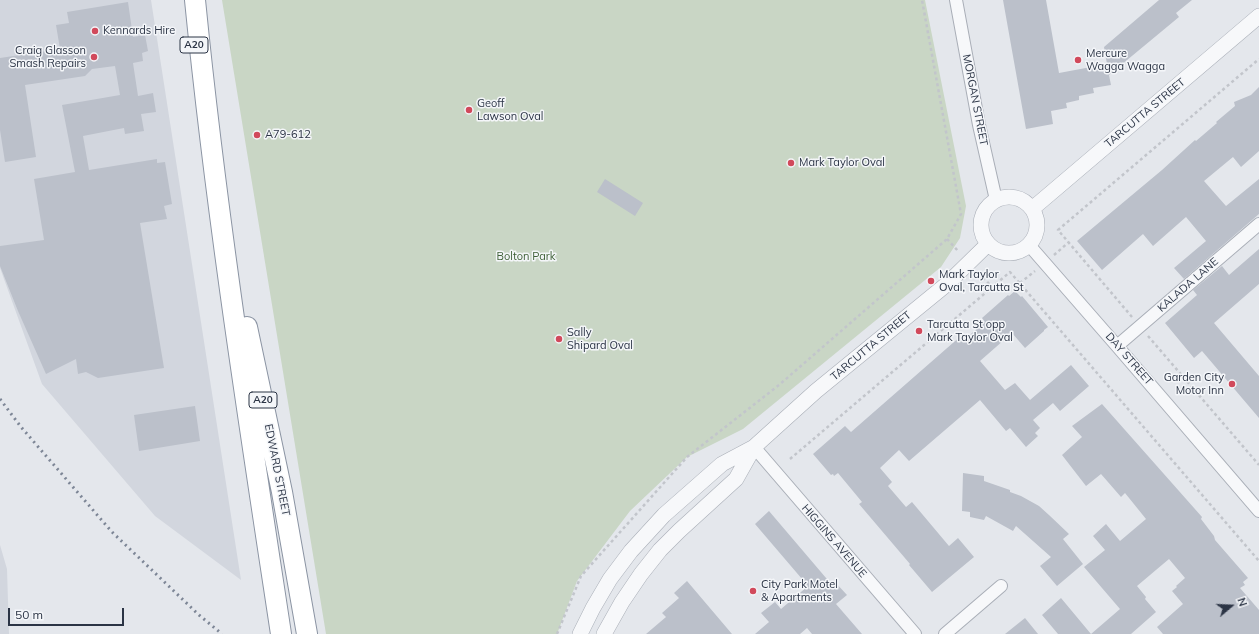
<!DOCTYPE html>
<html>
<head>
<meta charset="utf-8">
<style>
	body { margin:0 }
	#map { position:relative; width:1259px; height:634px; overflow:hidden; background:#e4e7ec; font-family:Mulish,sans-serif }
	canvas { display:block }
	.north { position:absolute; left:1211px; top:586px; width:40px; height:40px; -webkit-text-stroke:3px #f4f6f9; paint-order:stroke; rotate:71deg; font-size:11px; font-weight:700; line-height:16px; text-align:center; color:#2b3445 }
	.north::after { content:''; display:block; margin:auto; width:14px; height:18px; background:#2b3445; clip-path:polygon(50% 0,100% 100%,50% 72%,0 100%) }
	.scale { position:absolute; left:8px; top:608px; width:116px; height:18px; box-sizing:border-box; border:2px solid #2b3445; border-top:0; padding-left:5px; font-size:12px; line-height:14px; white-space:nowrap; color:#2b3445; -webkit-text-stroke:3px #f4f6f9; paint-order:stroke }
</style>
</head>
<body>
<div id="map">
<canvas width="1259" height="634"></canvas>
<div class="north">N</div>
<div class="scale">50 m</div>
</div>
<script>
const context = document.querySelector('canvas').getContext('2d');
context.lineJoin = 'round';
function paint(path, color) {
  context.fillStyle = color;
  context.fill(path, 'evenodd');
}
function strokePath(path, color, width, dash) {
  context.strokeStyle = color;
  context.lineWidth = width;
  context.lineCap = dash ? 'butt' : 'round';
  context.setLineDash(dash || []);
  context.stroke(path);
}
function drawText(font, color, halo, rows, align = 'center') {
  context.font = font + ' Mulish,sans-serif';
  context.lineWidth = 3;
  context.setLineDash([]);
  context.textBaseline = 'middle';
  context.strokeStyle = halo;
  context.fillStyle = color;
  for (const [text, x, y, turn = 0] of rows) {
    context.save();
    context.translate(x, y);
    context.rotate((+turn || 0) * Math.PI / 180);
    context.textAlign = isNaN(turn) ? turn : align;
    if (halo) context.strokeText(text, 0, 0);
    context.fillText(text, 0, 0);
    context.restore();
  }
}
paint(new Path2D(`
	M 0,0 L 151,0 L 241,580 L 155,516 L 42,384 L 0,268 Z
	M 0,545 L 7,569 L 9,634 L 0,634 Z`), '#d2d6de');
paint(new Path2D(`
	M 222,0 L 925,0 L 966,206 L 960,238 L 941,267 L 743,429 L 687,457 L 630,511 L 577,581 L 557,634 L 326,634 Z`), '#c9d6c5');
paint(new Path2D(`
	M 1003,0 L 1046,0 L 1059,73 L 1107,64 L 1104,47 L 1159,0 L 1192,0 L 1176,13 L 1179,17 L 1109,75 L 1111,85 L 1093,88 L 1094,93 L 1079,96 L 1079,100 L 1066,103 L 1067,108 L 1051,111 L 1053,124 L 1026,129 Z
	M 128,2 L 133,37 L 145,35 L 148,51 L 142,53 L 143,61 L 133,63 L 138,96 L 153,93 L 156,112 L 141,114 L 144,131 L 125,134 L 124,128 L 83,136 L 89,170 L 157,159 L 157,163 L 165,162 L 172,204 L 164,206 L 167,219 L 140,223 L 164,368 L 98,378 L 86,372 L 78,374 L 76,359 L 46,374 L 18,311 L 0,266 L 0,246 L 44,240 L 34,179 L 75,172 L 62,105 L 120,95 L 115,66 L 92,69 L 85,76 L 25,85 L 36,157 L 5,162 L 0,130 L 0,58 L 60,49 L 56,25 L 69,23 L 67,12 Z
	M 1259,87 L 1259,151 L 1241,167 L 1233,157 L 1204,181 L 1226,206 L 1259,179 L 1259,214 L 1184,279 L 1174,268 L 1206,241 L 1186,217 L 1153,246 L 1143,234 L 1102,270 L 1077,241 L 1162,170 L 1195,140 L 1196,141 L 1217,123 L 1216,122 L 1235,106 L 1234,102 L 1251,95 Z
	M 605,179 L 643,203 L 635,216 L 597,192 Z
	M 1259,249 L 1259,284 L 1214,323 L 1259,376 L 1259,418 L 1202,351 L 1194,358 L 1165,323 L 1197,295 L 1193,290 L 1222,266 L 1229,275 Z
	M 1015,291 L 1021,297 L 1022,296 L 1048,327 L 1044,330 L 1044,331 L 1025,348 L 1012,333 L 980,361 L 1005,390 L 1015,383 L 1030,400 L 1071,365 L 1089,386 L 1060,411 L 1053,403 L 1033,420 L 1040,428 L 1035,433 L 1038,436 L 1026,447 L 1010,428 L 1006,431 L 980,400 L 909,461 L 899,450 L 880,468 L 892,482 L 888,486 L 906,507 L 912,502 L 949,546 L 958,538 L 974,557 L 932,592 L 909,565 L 910,564 L 859,504 L 862,502 L 838,473 L 834,476 L 833,474 L 831,475 L 813,454 L 845,426 L 851,432 L 962,335 L 965,339 L 985,322 L 982,318 L 1008,295 L 1009,296 Z
	M 1102,404 L 1202,517 L 1201,519 L 1214,536 L 1215,540 L 1248,578 L 1243,582 L 1245,585 L 1240,588 L 1259,610 L 1259,634 L 1163,634 L 1157,627 L 1183,604 L 1172,591 L 1177,587 L 1176,586 L 1185,578 L 1169,559 L 1137,586 L 1146,597 L 1145,599 L 1156,612 L 1131,634 L 1058,634 L 1042,615 L 1061,598 L 1091,634 L 1120,609 L 1084,567 L 1105,550 L 1093,536 L 1106,524 L 1120,541 L 1146,519 L 1125,493 L 1121,497 L 1101,474 L 1086,486 L 1062,455 L 1082,437 L 1072,426 Z
	M 195,406 L 200,441 L 139,451 L 134,415 Z
	M 963,473 L 984,476 L 984,481 L 1010,490 L 1010,492 L 1021,496 L 1039,506 L 1049,515 L 1069,534 L 1063,539 L 1083,564 L 1057,586 L 1040,566 L 1051,557 L 1016,526 L 1013,531 L 986,516 L 984,520 L 970,517 L 970,512 L 962,511 Z
	M 769,511 L 832,585 L 835,582 L 847,595 L 836,604 L 862,634 L 812,634 L 807,628 L 800,634 L 755,634 L 769,622 L 761,613 L 775,602 L 781,609 L 808,586 L 755,524 Z
	M 687,581 L 732,634 L 646,634 L 666,617 L 662,613 L 679,598 L 674,593 Z
	M 1025,618 L 1038,634 L 1005,634 Z`), '#bbc0ca');
const minor = new Path2D(`
	M 956,0 L 979,125 L 996,200
	M 1029,245 L 1117,346 L 1259,511
	M 1117,346 L 1259,224
	M 754,447 L 915,634
	M 945,634 L 1001,586`);
const tertiary = new Path2D(`
	M981 225a28 28 0 1 1 56 0a28 28 0 1 1-56 0Z
	M 1032,209 L 1259,16
	M 580,634 L 593,608 L 610,579 L 631,551 L 664,515 L 722,464 L 754,447 L 816,391 L 947,284 L 988,244
	M 604,634 L 622,602 L 641,574 L 660,550 L 679,531 L 736,479 L 754,447`);
const trunk = new Path2D(`
	M 195,0 C 216,212 249,423 281,634
	M 247,327 L 282,492 L 307,634`);
strokePath(minor, '#a9aeb7', 14);
strokePath(tertiary, '#a9aeb7', 16);
strokePath(trunk, '#8b94a3', 22);
strokePath(new Path2D(`
	M 947,239 L 959,252
	M 1054,255 L 1069,242
	M 979,273 L 992,287
	M 1020,283 L 1035,271
	M 1132,317 L 1058,230 L 1259,59
	M 1148,336 L 1259,465
	M 790,459 L 1010,272 L 1259,561
	M 557,634 L 581,576 L 687,457 L 779,385 L 947,239 L 961,214 L 922,0`), '#c2c5cb', 2.5, [3, 3]);
strokePath(minor, '#f7f8fa', 12);
strokePath(tertiary, '#f7f8fa', 15);
strokePath(trunk, '#fff', 20);
strokePath(new Path2D(`
	M 0,399 L 21,427 L 112,532 L 199,615 L 222,634`), '#7d8696', 3, [2, 4]);
for (const [x, y, r, color] of [
	[95,31,4,"#d1495b"],
	[94,57,4,"#d1495b"],
	[1078,60,4,"#d1495b"],
	[469,110,4,"#d1495b"],
	[257,135,4,"#d1495b"],
	[791,163,4,"#d1495b"],
	[931,281,4,"#d1495b"],
	[919,331,4,"#d1495b"],
	[559,339,4,"#d1495b"],
	[1232,384,4,"#d1495b"],
	[753,591,4,"#d1495b"]
]) {
  const dot = new Path2D();
  dot.arc(x, y, r, 0, 2 * Math.PI);
  context.fillStyle = color;
  context.fill(dot);
  strokePath(dot, '#f4f6f9', 1.5);
}
for (const [x, y, w] of [
	[194,45,28],
	[263,400,28]
]) {
  const box = new Path2D();
  box.roundRect(x - w / 2, y - 8, w, 16, 3);
  context.fillStyle = '#f4f6f9';
  context.fill(box);
  strokePath(box, '#2b3445', 1);
}
drawText('bold 10px', '#2b3445', null, [
	["A20",194,45],
	["A20",263,400]
]);
drawText('11px', '#2b3445', '#f4f6f9', [
	["Kennards Hire",103,31],
	["Craig Glasson",86,51,"right"],
	["Smash Repairs",86,64,"right"],
	["Mercure",1086,54],
	["Wagga Wagga",1086,67],
	["Geoff",477,104],
	["Lawson Oval",477,117],
	["A79-612",265,135],
	["Mark Taylor Oval",799,163],
	["Mark Taylor",939,275],
	["Oval, Tarcutta St",939,288],
	["Tarcutta St opp",927,325],
	["Mark Taylor Oval",927,338],
	["Sally",567,333],
	["Shipard Oval",567,346],
	["Garden City",1224,378,"right"],
	["Motor Inn",1224,391,"right"],
	["City Park Motel",761,585],
	["& Apartments",761,598]
], 'left');
drawText('11px', '#2b3445', '#f4f6f9', [
	["MORGAN STREET",975,100,79],
	["TARCUTTA STREET",1145,113,-40],
	["KALADA LANE",1188,285,-41],
	["TARCUTTA STREET",871,346,-40],
	["DAY STREET",1129,359,49],
	["EDWARD STREET",277,470,79],
	["HIGGINS AVENUE",834,541,49]
]);
drawText('11px', '#3f6138', '#f4f6f9', [
	["Bolton Park",526,257]
]);
</script>
</body>
</html>
